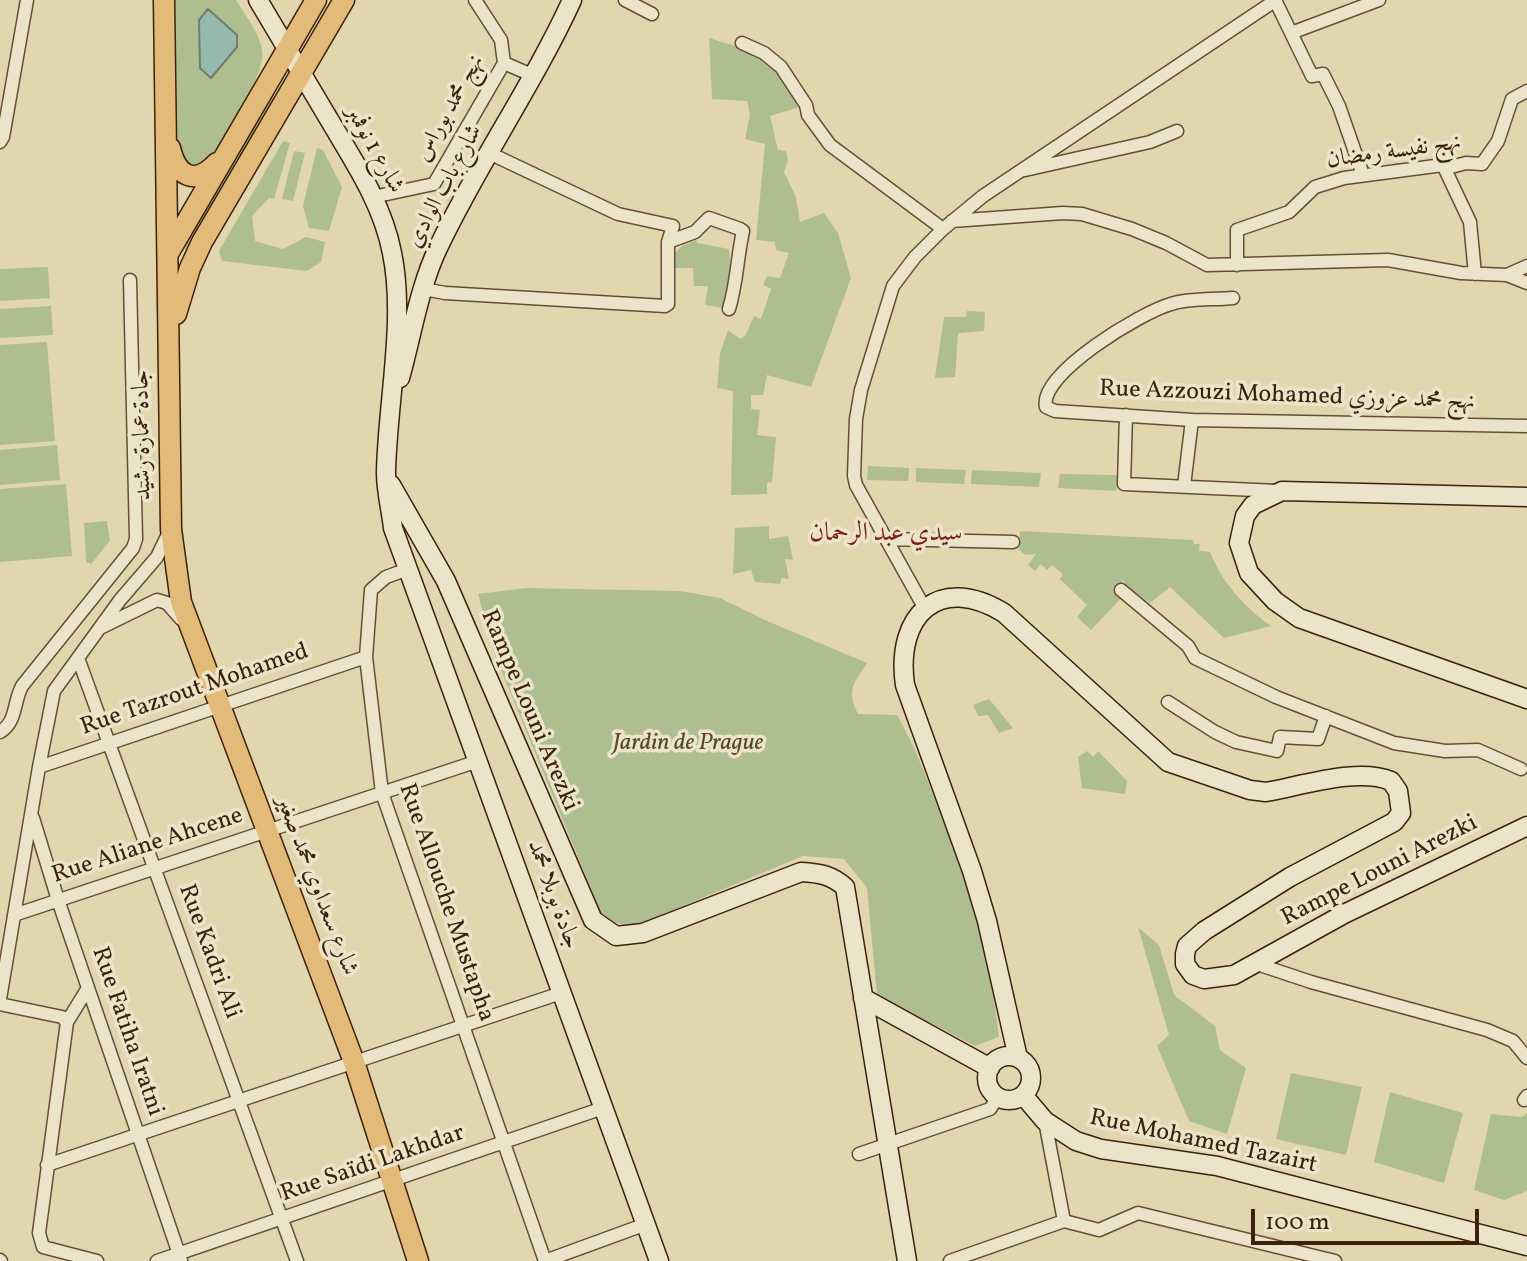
<!DOCTYPE html>
<html>
<head>
<meta charset="utf-8">
<style>
	body { margin:0 }
	#map { position:relative; width:1527px; height:1261px; overflow:hidden; background:#e2d6ae; font-family:Vollkorn,serif }
	canvas { display:block }
	.scale { position:absolute; left:1251px; top:1209px; width:228px; height:36px; box-sizing:border-box; border:4px solid #3d210c; border-top:0; padding-left:10px; font-size:24px; line-height:28px; white-space:nowrap; color:#3d210c; -webkit-text-stroke:6px #ece4ca; paint-order:stroke }
</style>
</head>
<body>
<div id="map">
<canvas width="1527" height="1261"></canvas>
<div class="scale">100 m</div>
</div>
<script>
const context = document.querySelector('canvas').getContext('2d');
context.lineJoin = 'round';
function paint(path, color) {
  context.fillStyle = color;
  context.fill(path, 'evenodd');
}
function strokePath(path, color, width, dash) {
  context.strokeStyle = color;
  context.lineWidth = width;
  context.lineCap = dash ? 'butt' : 'round';
  context.setLineDash(dash || []);
  context.stroke(path);
}
function drawText(font, color, halo, rows, align = 'center') {
  context.font = font + ' Vollkorn,Amiri,serif';
  context.lineWidth = 7;
  context.setLineDash([]);
  context.textBaseline = 'middle';
  context.strokeStyle = halo;
  context.fillStyle = color;
  for (const [text, x, y, turn = 0] of rows) {
    context.save();
    context.translate(x, y);
    context.rotate((+turn || 0) * Math.PI / 180);
    context.textAlign = isNaN(turn) ? turn : align;
    if (halo) context.strokeText(text, 0, 0);
    context.fillText(text, 0, 0);
    context.restore();
  }
}
paint(new Path2D(`
	M 172,0 L 236,0 C 245,15 260,33 262,51 C 266,75 223,141 210,165 L 189,172 L 177,143 Z
	M 709,38 L 735,46 L 742,43 L 764,53 L 806,105 L 770,116 L 778,150 L 786,151 L 788,161 L 784,172 L 796,197 L 800,222 L 824,213 L 838,233 L 851,278 L 811,387 L 767,375 L 763,395 L 751,395 L 751,409 L 760,410 L 757,435 L 776,437 L 772,482 L 767,483 L 767,494 L 731,495 L 733,391 L 717,388 L 720,353 L 728,330 L 740,339 L 745,336 L 754,316 L 761,319 L 771,289 L 763,285 L 767,276 L 780,278 L 789,253 L 776,250 L 775,242 L 756,240 L 765,144 L 745,139 L 750,115 L 747,101 L 712,99 Z
	M 271,96 L 275,98 L 186,250 L 182,248 Z
	M 283,141 L 290,143 L 274,199 L 269,198 L 252,216 L 255,241 L 283,249 L 306,237 L 325,242 L 321,262 L 307,271 L 222,261 L 219,251 Z
	M 317,148 L 323,150 L 342,187 L 329,231 L 309,228 L 303,206 Z
	M 294,151 L 305,153 L 293,201 L 282,199 Z
	M 696,240 L 697,243 L 729,249 L 732,283 L 723,308 L 705,305 L 708,286 L 694,286 L 693,268 L 674,268 L 672,256 L 682,246 Z
	M 48,267 L 50,298 L 0,301 L 0,269 Z
	M 51,306 L 53,335 L 0,338 L 0,309 Z
	M 967,311 L 985,312 L 984,331 L 958,333 L 955,377 L 935,378 L 944,317 L 966,317 Z
	M 47,342 L 55,441 L 0,445 L 0,345 Z
	M 57,445 L 60,480 L 0,485 L 0,450 Z
	M 868,466 L 909,468 L 908,481 L 867,480 Z
	M 916,468 L 966,470 L 964,484 L 916,482 Z
	M 972,470 L 1041,473 L 1039,487 L 971,484 Z
	M 1060,474 L 1118,475 L 1116,491 L 1058,488 Z
	M 66,484 L 72,556 L 0,562 L 0,489 Z
	M 107,521 L 110,541 L 91,564 L 86,562 L 84,523 Z
	M 769,526 L 769,539 L 788,536 L 793,560 L 785,559 L 789,579 L 781,578 L 780,584 L 755,582 L 751,570 L 733,574 L 735,528 Z
	M 1020,531 L 1193,540 L 1194,544 L 1200,544 L 1199,551 L 1210,552 C 1221,581 1245,608 1271,626 L 1224,638 L 1170,587 L 1150,603 L 1128,588 L 1121,578 L 1126,593 L 1091,630 L 1077,617 L 1087,605 L 1060,579 L 1063,574 L 1052,565 L 1047,570 L 1041,564 L 1035,571 L 1028,565 L 1036,554 L 1025,555 L 1019,549 Z
	M 526,588 L 680,591 L 720,598 L 767,621 L 867,663 C 854,682 846,691 858,714 L 897,715 C 914,744 925,774 937,805 C 966,879 991,958 999,1037 L 975,1046 L 877,995 L 867,888 L 844,859 L 803,856 L 632,927 L 614,922 L 601,913 L 492,648 L 478,594 Z
	M 989,699 L 1013,728 L 999,733 L 988,715 L 978,716 L 973,705 Z
	M 1087,751 L 1093,757 L 1098,751 L 1127,781 L 1125,794 L 1082,788 L 1078,757 Z
	M 1138,927 L 1159,945 L 1174,995 L 1215,1026 L 1220,1050 L 1246,1068 L 1227,1134 L 1189,1121 L 1157,1046 L 1169,1035 Z
	M 1291,1073 L 1362,1087 L 1346,1155 L 1276,1139 Z
	M 1390,1092 L 1463,1113 L 1444,1183 L 1374,1162 Z
	M 1527,1113 L 1527,1191 L 1504,1200 L 1474,1190 L 1491,1114 L 1522,1117 Z`), '#afbe8e');
const water = new Path2D(`
	M 208,9 L 237,35 L 237,47 L 211,78 L 200,68 L 199,20 Z`);
paint(water, '#95b9ac');
strokePath(water, '#727c6c', 2);
const street = new Path2D(`
	M 625,0 L 652,14
	M 1275,0 L 1312,76 L 1323,74 L 1339,106 L 1363,175
	M 1291,33 L 1379,0
	M 742,43 L 764,53 L 781,67 L 806,105 L 808,115 L 830,145 L 943,229
	M 504,63 L 534,76
	M 0,142 L 3,137 L 27,0
	M 489,153 L 618,214 L 673,226 L 668,242 L 695,232 L 709,218 L 740,229 L 743,231 C 737,258 737,283 729,309
	M 1443,165 L 1470,222 L 1475,274
	M 1025,170 L 1150,142 L 1177,131
	M 373,197 L 434,184 L 504,63 L 501,40 L 475,0
	M 952,221 L 1063,213 L 1082,214 L 1132,229 L 1166,243 L 1207,265 L 1388,260 L 1461,273 L 1507,275 L 1527,283
	M 1237,265 L 1237,230 L 1289,212 L 1315,187 L 1344,178 L 1443,165 L 1447,168 L 1466,163 L 1482,164 L 1498,141 L 1512,99 L 1527,91
	M 1507,275 L 1527,266
	M 424,289 L 445,293 L 665,306 L 668,304 L 668,242
	M 1233,298 C 1214,300 1189,298 1171,304 C 1142,312 1038,374 1046,407 L 1055,411 L 1192,420 L 1527,426
	M 1126,415 L 1124,484 L 1278,491
	M 1184,486 L 1192,420
	M 886,539 L 1013,542
	M 408,569 L 386,577 L 371,590 L 366,657 L 382,793 L 545,1261
	M 1121,590 L 1188,646 L 1195,658 L 1276,697 L 1394,743 L 1445,751 L 1478,750 L 1521,769
	M 924,607 L 856,485 L 854,476 L 856,419 L 861,390 L 893,286 L 915,257 L 943,229 L 983,196 L 1276,0
	M 102,627 L 157,600 L 167,603 L 181,619
	M 78,658 L 297,1261
	M 1168,702 L 1215,732 L 1236,742 L 1277,751 L 1280,737 L 1318,739 L 1326,716
	M 0,732 C 17,722 13,703 22,686 L 133,548 L 136,539 L 130,280
	M 39,767 L 366,657
	M 33,818 L 58,900 L 181,1260
	M 14,915 L 478,761
	M 1257,964 L 1311,982 L 1487,1030 L 1513,1041 L 1527,1058
	M 88,988 L 67,1022 L 39,1233 L 43,1247 L 97,1261
	M 0,999 L 39,767 L 54,691 L 120,600 L 157,557 L 169,532
	M 0,1004 L 62,1017 L 67,1022
	M 1524,1100 L 1527,1096
	M 1045,1121 L 1064,1221
	M 859,1154 L 990,1109 L 998,1097
	M 47,1165 L 561,993
	M 0,1260 L 1,1261
	M 157,1261 L 603,1108
	M 545,1261 L 638,1227 L 646,1226
	M 950,1261 L 1064,1221 L 1099,1230 L 1138,1213 L 1335,1261`);
const secondary = new Path2D(`
	M 258,0 C 282,40 306,80 330,121 C 355,163 383,205 392,253 C 406,320 387,405 386,473 C 386,491 391,510 393,528 L 659,1261
	M 400,378 C 412,335 419,288 438,248 C 478,163 533,85 572,0
	M 391,485 L 446,581 L 593,920 L 616,936 L 643,933 L 801,872 C 820,873 831,875 845,887 L 907,1261
	M 1527,497 L 1282,491 L 1253,505 L 1245,516 L 1239,543 L 1249,573 L 1275,601 L 1299,618 L 1527,699
	M 863,998 L 990,1068
	M987 1078a22 22 0 1 1 44 0a22 22 0 1 1-44 0Z
	M 1018,1058 L 987,921 L 972,871 L 905,685 C 895,615 939,573 1004,613 L 1168,762 L 1250,790 L 1266,792 C 1301,786 1358,767 1391,781 L 1398,791 L 1401,813 L 1394,822 L 1290,877 L 1204,931 L 1187,946 L 1185,954 L 1185,964 L 1193,975 L 1204,979 L 1234,975 L 1344,914 L 1527,826
	M 1023,1095 L 1045,1121 L 1076,1141 L 1101,1149 L 1217,1166 L 1527,1246`);
const primary = new Path2D(`
	M 164,0 L 171,529 L 181,602 L 354,1062 L 418,1261
	M 170,148 C 177,177 195,186 217,163
	M 169,252 L 316,0
	M 176,314 L 190,268 L 202,242 L 344,0`);
strokePath(street, '#664e34', 15);
strokePath(secondary, '#3d210c', 21);
strokePath(primary, '#3d210c', 23);
strokePath(street, '#ece4ca', 12);
strokePath(secondary, '#ece4ca', 18);
strokePath(primary, '#e1bb77', 20);
drawText('24px', '#3d210c', '#ece4ca', [
	["نهج محمد بوراس",451,109,-61],
	["شارع 1 نوفمبر",373,150,61],
	["نهج نفيسة رمضان",1394,153,-8],
	["شارع باب الوادي",446,187,-62],
	["Rue Azzouzi Mohamed نهج محمد عزوزي",1287,397,2],
	["جادة عمارة رشيد",144,435,-91],
	["Rue Tazrout Mohamed",195,691,-19],
	["Rampe Louni Arezki",528,711,67],
	["Rue Aliane Ahcene",148,847,-18],
	["Rampe Louni Arezki",1380,872,-27],
	["شارع سعداوي محمد صغير",315,886,69],
	["جادة بوبلا محمد",552,895,70],
	["Rue Allouche Mustapha",445,903,71],
	["Rue Kadri Ali",208,952,70],
	["Rue Fatiha Iratni",126,1032,71],
	["Rue Mohamed Tazairt",1203,1143,12],
	["Rue Saïdi Lakhdar",373,1165,-19]
]);
drawText('italic 24px', '#5a482c', '#ece4ca', [
	["Jardin de Prague",688,745]
]);
drawText('26px', '#7a1f14', '#ece4ca', [
	["سيدي عبد الرحمان",886,535]
]);
</script>
</body>
</html>
